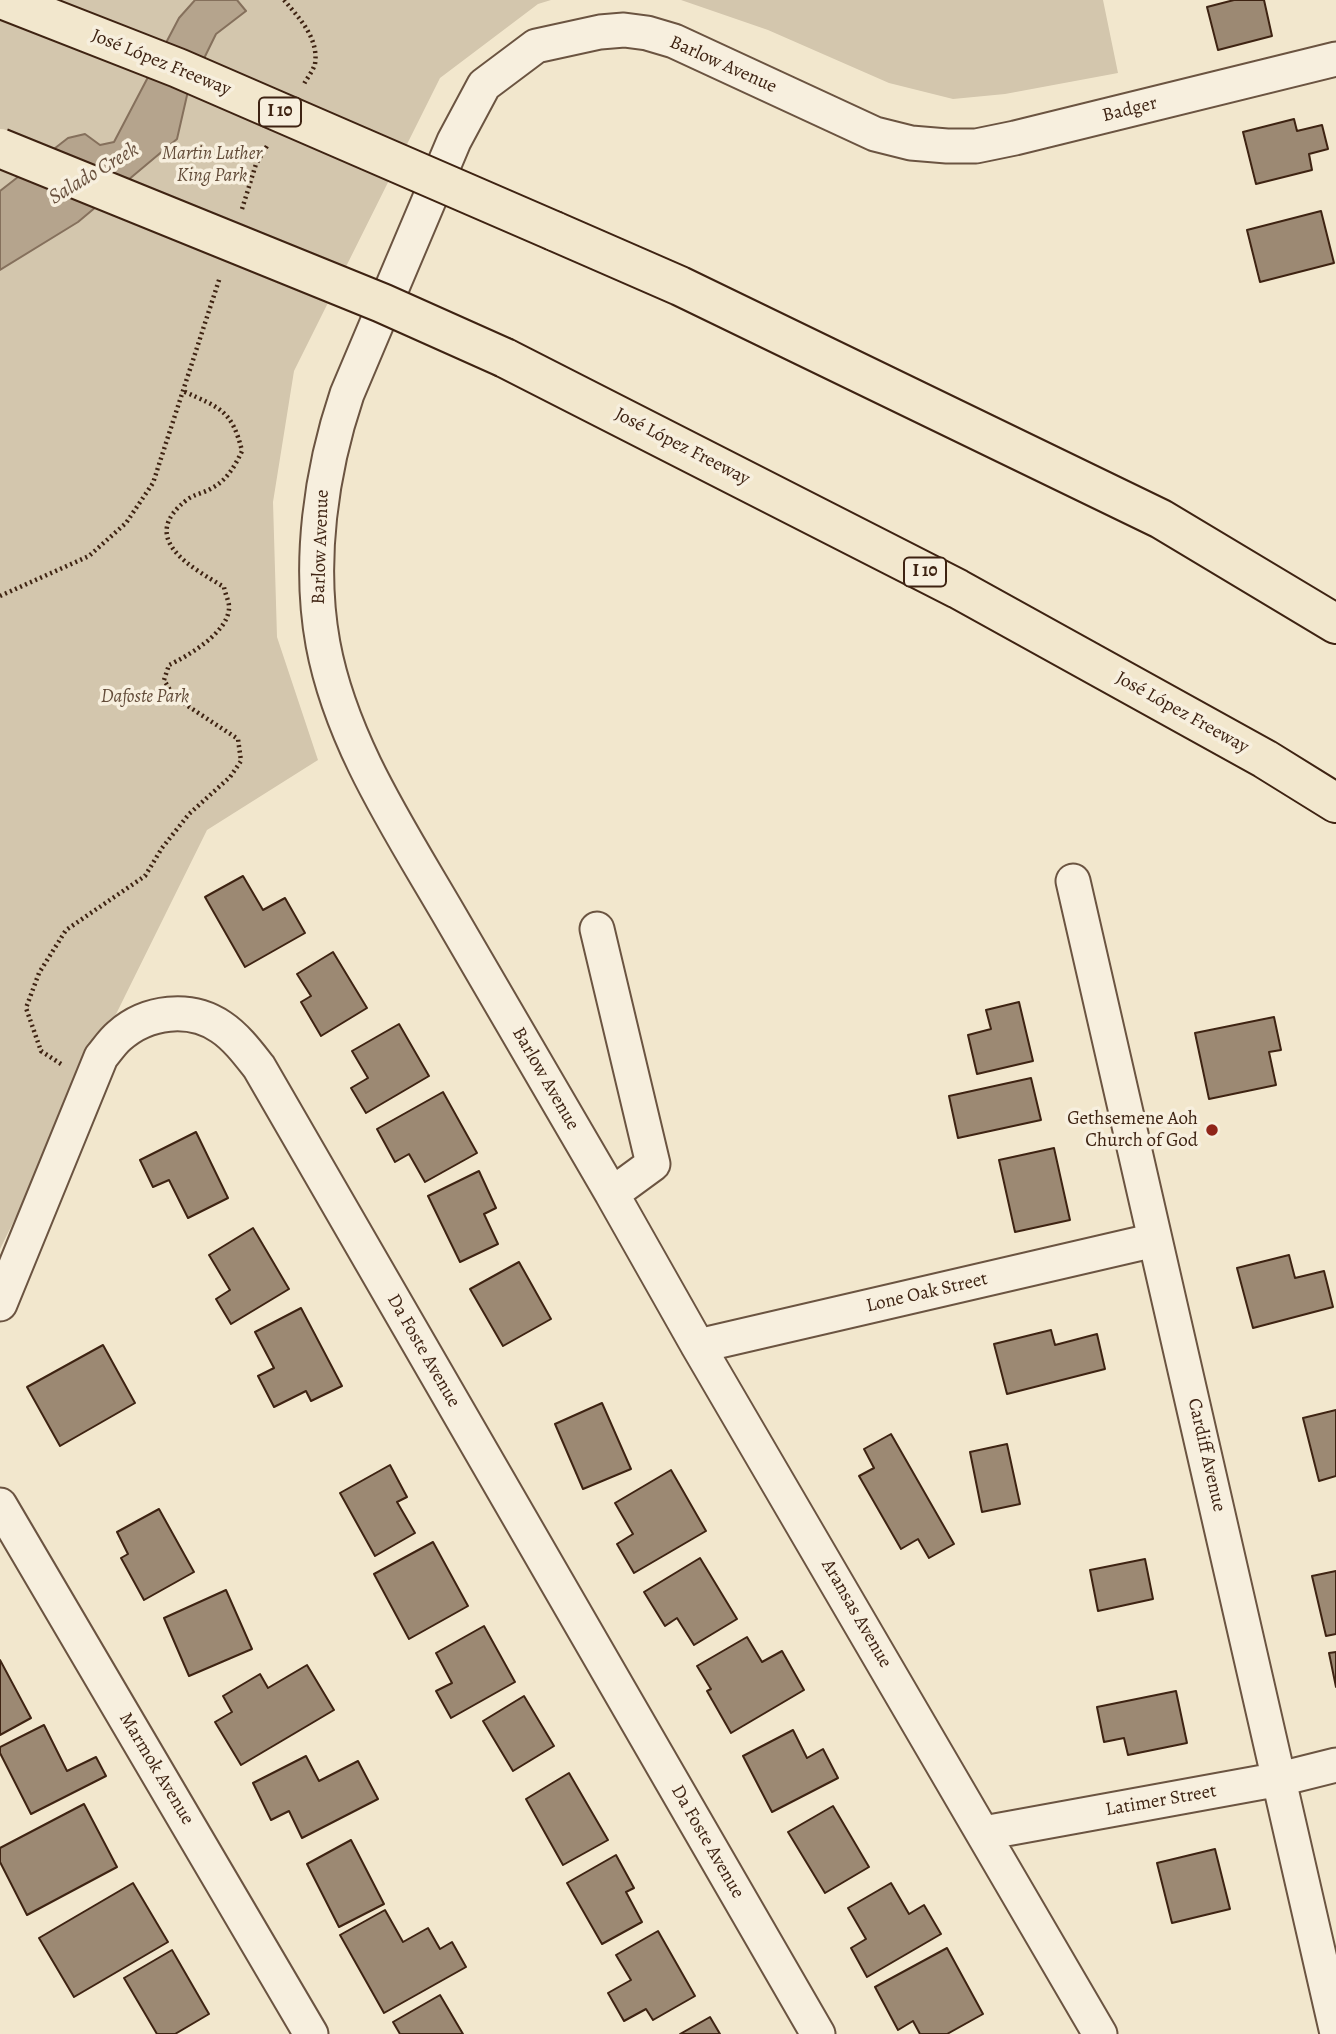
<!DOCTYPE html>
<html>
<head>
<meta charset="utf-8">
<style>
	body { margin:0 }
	canvas { display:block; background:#f2e7cd }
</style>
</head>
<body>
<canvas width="1336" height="2034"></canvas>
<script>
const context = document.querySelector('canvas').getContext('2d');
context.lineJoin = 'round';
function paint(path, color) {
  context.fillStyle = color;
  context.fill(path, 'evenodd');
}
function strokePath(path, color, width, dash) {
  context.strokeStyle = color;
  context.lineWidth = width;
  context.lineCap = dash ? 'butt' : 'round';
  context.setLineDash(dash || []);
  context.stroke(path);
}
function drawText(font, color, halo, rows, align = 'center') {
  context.font = font + ' Alegreya,serif';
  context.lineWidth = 7;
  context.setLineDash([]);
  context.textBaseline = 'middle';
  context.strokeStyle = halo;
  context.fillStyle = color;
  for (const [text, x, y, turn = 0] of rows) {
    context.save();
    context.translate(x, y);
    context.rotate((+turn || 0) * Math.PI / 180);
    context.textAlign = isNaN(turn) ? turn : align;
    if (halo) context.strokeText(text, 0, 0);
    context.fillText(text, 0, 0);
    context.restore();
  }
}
paint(new Path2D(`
	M 0,0 L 551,0 L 538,4 L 440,78 L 294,371 L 273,502 L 277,637 L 318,760 L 207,830 L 0,1249 Z
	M 681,0 L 1103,0 L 1118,73 L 1005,94 L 953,99 L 889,83 L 768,30 Z`), '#d3c6ad');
const water = new Path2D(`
	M 195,0 L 237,0 L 246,11 L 216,34 L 188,91 L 177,139 L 78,222 L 0,270 L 0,191 L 68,138 L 85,134 L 100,145 L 114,142 L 179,18 Z`);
paint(water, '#b5a48d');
strokePath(water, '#85705c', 2);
const building = new Path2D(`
	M 1234,0 L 1264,0 L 1272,36 L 1218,50 L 1207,7 Z
	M 1294,119 L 1297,131 L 1322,125 L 1328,149 L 1309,154 L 1312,170 L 1256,184 L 1243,132 Z
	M 1321,211 L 1334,263 L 1260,282 L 1247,230 Z
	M 243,876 L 263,910 L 285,898 L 305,933 L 245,967 L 205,897 Z
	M 333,952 L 367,1008 L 321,1036 L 301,1002 L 311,996 L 297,974 Z
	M 1019,1002 L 1033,1061 L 977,1074 L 968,1035 L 991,1029 L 986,1010 Z
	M 1274,1017 L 1281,1050 L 1269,1052 L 1276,1085 L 1209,1099 L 1195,1033 Z
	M 399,1024 L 429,1076 L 366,1113 L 351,1088 L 368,1078 L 352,1051 Z
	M 1031,1078 L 1041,1120 L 958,1138 L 949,1096 Z
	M 443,1092 L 477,1153 L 425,1182 L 409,1154 L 395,1162 L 377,1129 Z
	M 196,1132 L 228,1198 L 188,1218 L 169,1180 L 153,1187 L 140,1160 Z
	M 1054,1148 L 1070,1220 L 1015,1232 L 999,1160 Z
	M 479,1171 L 496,1208 L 484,1214 L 498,1244 L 460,1262 L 428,1196 Z
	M 253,1228 L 289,1289 L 231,1324 L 216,1299 L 230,1290 L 209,1255 Z
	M 1289,1255 L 1295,1278 L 1324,1271 L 1333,1307 L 1253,1328 L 1237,1268 Z
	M 519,1262 L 551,1319 L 503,1346 L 470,1289 Z
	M 301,1308 L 342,1386 L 311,1401 L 306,1391 L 274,1407 L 258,1376 L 274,1368 L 255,1332 Z
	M 1051,1330 L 1055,1345 L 1097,1334 L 1105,1369 L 1007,1394 L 994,1344 Z
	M 103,1345 L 135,1403 L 60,1446 L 27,1387 Z
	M 602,1403 L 631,1469 L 583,1489 L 555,1424 Z
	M 1336,1410 L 1336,1476 L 1319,1481 L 1303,1418 Z
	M 891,1434 L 954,1544 L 929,1558 L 918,1539 L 901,1549 L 859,1476 L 874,1468 L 864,1449 Z
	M 1007,1444 L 1020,1504 L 982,1512 L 970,1452 Z
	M 390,1465 L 407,1497 L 397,1502 L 415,1533 L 375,1556 L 340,1493 Z
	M 671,1470 L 706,1531 L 634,1573 L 617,1544 L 633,1534 L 615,1503 Z
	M 159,1509 L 194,1572 L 144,1600 L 121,1558 L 128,1554 L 117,1532 Z
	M 433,1542 L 468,1606 L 409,1639 L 374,1574 Z
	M 700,1558 L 737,1619 L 694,1645 L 677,1618 L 665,1626 L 644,1592 Z
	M 1145,1559 L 1153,1599 L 1098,1611 L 1090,1570 Z
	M 1336,1571 L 1336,1634 L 1326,1636 L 1312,1576 Z
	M 226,1590 L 252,1649 L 189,1676 L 164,1618 Z
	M 484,1626 L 515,1682 L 451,1718 L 436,1691 L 452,1683 L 436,1653 Z
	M 747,1637 L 762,1662 L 782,1651 L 804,1690 L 731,1733 L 707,1691 L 711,1689 L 697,1666 Z
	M 1336,1652 L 1336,1687 L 1329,1653 Z
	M 0,1660 L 31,1718 L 0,1735 Z
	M 307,1665 L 334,1710 L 241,1765 L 215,1722 L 232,1712 L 223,1696 L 260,1674 L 268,1688 Z
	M 1176,1691 L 1187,1743 L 1128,1755 L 1124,1738 L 1104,1742 L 1097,1707 Z
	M 524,1696 L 554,1746 L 513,1771 L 483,1721 Z
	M 44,1725 L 67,1771 L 96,1757 L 106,1776 L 31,1814 L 0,1753 L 0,1747 Z
	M 793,1730 L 807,1758 L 823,1749 L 838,1778 L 772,1812 L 743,1756 Z
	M 306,1756 L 319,1781 L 358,1761 L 378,1799 L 302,1838 L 289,1811 L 271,1820 L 253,1783 Z
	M 569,1773 L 608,1840 L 563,1865 L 526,1799 Z
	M 84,1804 L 117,1867 L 27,1915 L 0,1862 L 0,1848 Z
	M 833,1806 L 869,1867 L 825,1893 L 788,1832 Z
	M 351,1840 L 384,1904 L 339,1927 L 307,1864 Z
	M 1215,1849 L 1230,1909 L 1172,1923 L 1157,1863 Z
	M 616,1855 L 634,1888 L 626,1892 L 642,1922 L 602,1944 L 567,1883 Z
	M 133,1883 L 168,1942 L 74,1997 L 39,1938 Z
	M 891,1883 L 909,1914 L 924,1905 L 941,1934 L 867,1977 L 851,1948 L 866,1939 L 848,1908 Z
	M 385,1910 L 403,1942 L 428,1928 L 440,1949 L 452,1942 L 466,1967 L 384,2013 L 340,1935 Z
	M 658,1931 L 695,1996 L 653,2020 L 646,2009 L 624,2021 L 608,1993 L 631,1980 L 616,1955 Z
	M 947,1948 L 983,2014 L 947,2034 L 920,2034 L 913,2021 L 898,2030 L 875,1987 Z
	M 172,1950 L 209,2014 L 175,2034 L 157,2034 L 124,1978 Z
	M 440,1995 L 463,2034 L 400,2034 L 393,2022 Z
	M 710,2017 L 720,2034 L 680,2034 Z`);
paint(building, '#9c8973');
strokePath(building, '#3e2312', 2);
const minor = new Path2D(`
	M 1073,881 L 1336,2029
	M 597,929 L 653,1164 L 612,1194 C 557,1100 502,1005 447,911 C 398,827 341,741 323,644 C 308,562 321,471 347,394 L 454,141 L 484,85 L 536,46 L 600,32 L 624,30 L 647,33 L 674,41 L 875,134 L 911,143 L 947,146 L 976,146 L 1015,138 L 1336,59
	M 612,1194 L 698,1346 L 1100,2034
	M 0,1304 L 101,1057 C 107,1050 112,1042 119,1036 C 147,1011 190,1006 221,1027 C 236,1037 248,1053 259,1067 L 818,2034
	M 698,1346 L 1155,1240
	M 0,1505 L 311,2034
	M 984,1833 L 1280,1779 L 1336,1765`);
const motorway = new Path2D(`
	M 554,231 L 680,286 L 1161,519 L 1336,624
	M 505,358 L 958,589 L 1265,759 L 1336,803`);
strokePath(minor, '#6b5441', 37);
strokePath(motorway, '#3e2312', 42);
strokePath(new Path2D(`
	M 284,0 C 299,18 319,38 315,64 C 313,71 307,78 304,84
	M 242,209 L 256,164 L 267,146
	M 0,596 L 89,556 L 126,523 L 153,483 L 220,277
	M 61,1064 L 41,1051 L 26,1008 L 39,973 L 66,930 L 145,876 L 162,848 L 189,814 L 230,777 L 241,761 L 238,739 L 174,697 L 164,680 L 169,665 C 188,656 227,633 229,609 C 230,603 225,594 224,587 C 191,567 136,538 188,499 C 195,494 204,493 212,488 C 227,480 235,466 242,451 C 232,410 220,408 183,391`), '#3e2312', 4.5, [2, 3.5]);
strokePath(minor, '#f7efde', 33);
strokePath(motorway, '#f2e7cd', 38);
const motorwayBridge = new Path2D(`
	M 4,0 L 178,68 L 554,231
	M 0,148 L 382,303 L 505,358`);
strokePath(motorwayBridge, '#3e2312', 42, []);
strokePath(motorwayBridge, '#f2e7cd', 38);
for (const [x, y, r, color] of [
	[1212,1130,7,"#8f2418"]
]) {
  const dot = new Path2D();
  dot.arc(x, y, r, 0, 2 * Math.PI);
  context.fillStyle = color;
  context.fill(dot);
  strokePath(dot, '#f7efde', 2.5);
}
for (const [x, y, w] of [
	[280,112,42],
	[925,572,42]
]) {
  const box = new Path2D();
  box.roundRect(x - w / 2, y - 14.5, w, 29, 5);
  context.fillStyle = '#f7efde';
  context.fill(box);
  strokePath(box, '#3e2312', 2);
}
drawText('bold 18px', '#3e2312', null, [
	["I 10",280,112],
	["I 10",925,572]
]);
drawText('19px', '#3e2312', '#f7efde', [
	["José López Freeway",161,63,22],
	["Barlow Avenue",723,65,24],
	["Badger",1130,110,-14],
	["José López Freeway",682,447,27],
	["Barlow Avenue",321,547,-88],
	["José López Freeway",1182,713,29],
	["Barlow Avenue",545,1079,60],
	["Lone Oak Street",927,1293,-13],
	["Da Foste Avenue",423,1351,60],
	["Cardiff Avenue",1206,1455,77],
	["Aransas Avenue",856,1614,60],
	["Marmok Avenue",156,1769,59],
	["Latimer Street",1161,1801,-10],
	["Da Foste Avenue",707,1842,60]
]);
drawText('italic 19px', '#634c39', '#f7efde', [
	["Martin Luther",212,154],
	["King Park",212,176],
	["Dafoste Park",145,697]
]);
drawText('19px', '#3e2312', '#f7efde', [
	["Gethsemene Aoh",1198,1119],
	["Church of God",1198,1141]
], 'right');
drawText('italic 21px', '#68503d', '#f7efde', [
	["Salado Creek",94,174,-31]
]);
</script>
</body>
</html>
